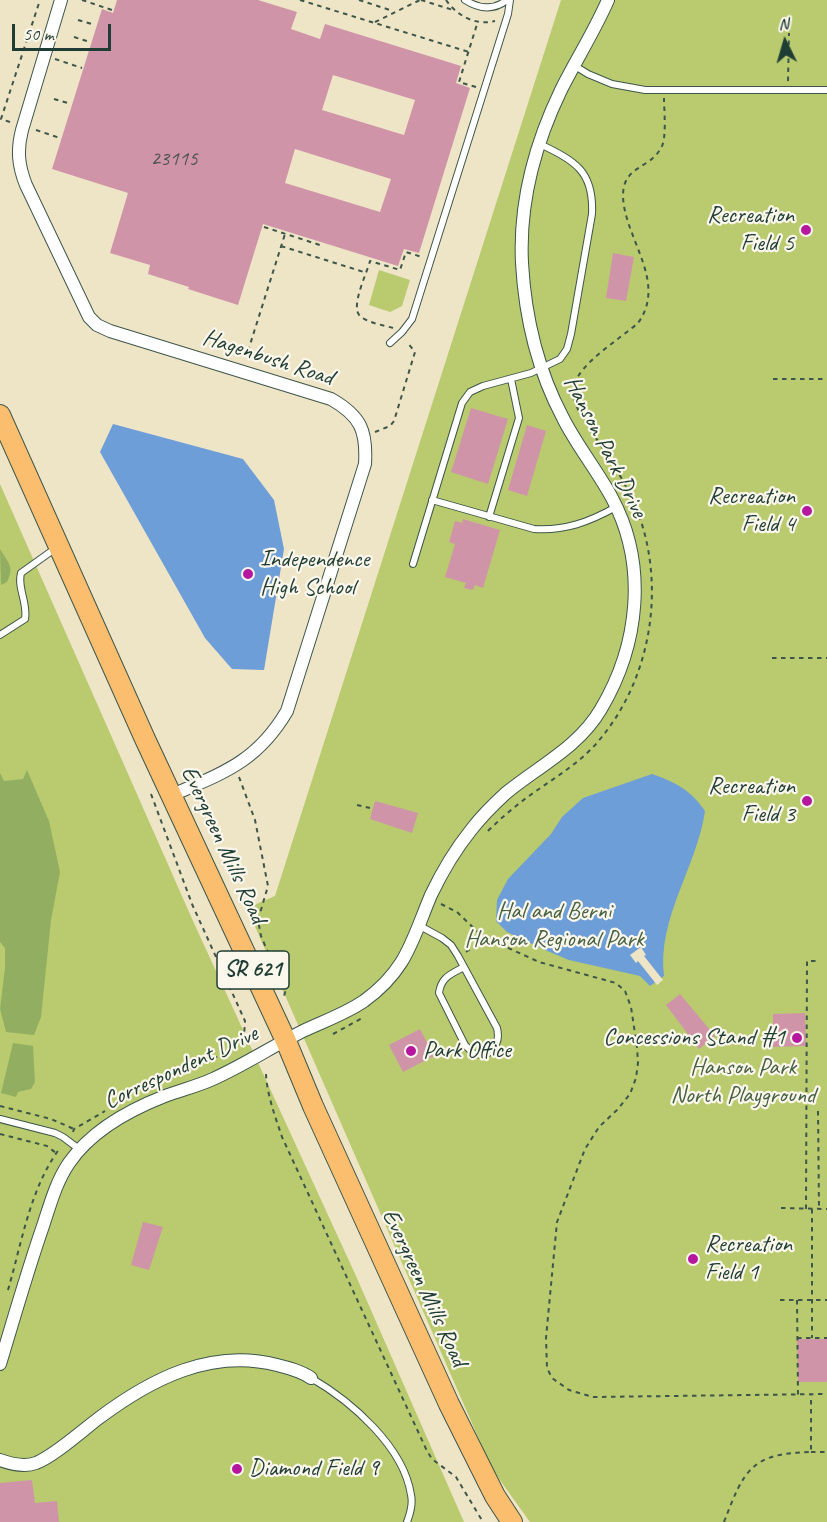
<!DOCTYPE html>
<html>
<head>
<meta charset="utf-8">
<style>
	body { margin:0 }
	#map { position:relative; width:827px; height:1522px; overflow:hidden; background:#eee4c6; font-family:Caveat,sans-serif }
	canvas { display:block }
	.north { position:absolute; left:755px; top:12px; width:60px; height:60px; -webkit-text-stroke:4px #fbf7ec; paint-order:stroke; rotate:355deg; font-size:16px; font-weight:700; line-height:24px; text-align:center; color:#1f3d34 }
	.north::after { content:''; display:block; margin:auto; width:21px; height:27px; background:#1f3d34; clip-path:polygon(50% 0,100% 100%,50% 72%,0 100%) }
	.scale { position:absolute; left:12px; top:24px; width:99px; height:27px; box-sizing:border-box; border:3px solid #1f3d34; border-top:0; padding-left:8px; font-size:18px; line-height:21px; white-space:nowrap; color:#1f3d34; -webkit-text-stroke:4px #fbf7ec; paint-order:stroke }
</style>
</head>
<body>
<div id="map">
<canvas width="827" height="1522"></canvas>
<div class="north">N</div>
<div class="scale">50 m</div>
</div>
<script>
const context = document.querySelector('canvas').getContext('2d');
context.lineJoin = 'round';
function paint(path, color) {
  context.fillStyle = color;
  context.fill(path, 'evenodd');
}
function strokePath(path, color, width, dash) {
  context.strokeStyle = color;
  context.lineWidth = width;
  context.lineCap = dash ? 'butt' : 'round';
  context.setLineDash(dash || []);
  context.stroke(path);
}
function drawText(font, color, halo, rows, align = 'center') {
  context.font = font + ' Caveat,sans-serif';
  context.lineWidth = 4.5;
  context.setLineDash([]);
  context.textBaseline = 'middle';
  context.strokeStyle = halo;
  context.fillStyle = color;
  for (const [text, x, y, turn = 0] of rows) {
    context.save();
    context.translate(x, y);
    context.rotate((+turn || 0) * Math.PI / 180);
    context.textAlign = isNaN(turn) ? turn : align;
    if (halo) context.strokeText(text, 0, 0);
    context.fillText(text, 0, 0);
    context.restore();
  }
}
paint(new Path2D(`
	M 561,0 L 827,0 L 827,1522 L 530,1522 L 492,1469 L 247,908 L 275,896 Z
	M 379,270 L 410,280 L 402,306 L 390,312 L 369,305 Z
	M 0,484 L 193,921 L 356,1276 L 464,1522 L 0,1522 Z`), '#b9cb6e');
paint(new Path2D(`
	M 0,549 C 8,563 15,566 7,582 L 1,585 Z
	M 27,770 L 49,821 L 60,872 L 51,920 L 41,1017 L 34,1035 L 6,1032 L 0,1009 L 5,968 L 5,948 L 0,942 L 0,773 L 4,781 L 23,779 Z
	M 13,1043 L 33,1046 L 35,1082 L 31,1089 L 18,1092 L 16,1097 L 1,1093 Z`), '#92af61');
paint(new Path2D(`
	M 113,424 L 243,459 L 274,500 L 284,549 L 264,670 L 232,669 L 205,638 L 100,452 Z
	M 652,774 C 675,782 691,790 705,811 C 697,867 657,918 664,976 L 650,986 L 640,976 L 569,960 L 545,950 L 507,932 L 496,921 L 497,900 L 508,879 L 551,834 L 562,817 L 583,798 Z`), '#6d9ed7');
paint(new Path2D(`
	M 641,947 L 646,955 L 644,956 L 663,980 L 657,985 L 638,961 L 636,963 L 630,955 Z`), '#eee4c6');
paint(new Path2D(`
	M 117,0 L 258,0 L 297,12 L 291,29 L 320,39 L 325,24 L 461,66 L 456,83 L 470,88 L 419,253 L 404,249 L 398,266 L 263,224 L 238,305 L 188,289 L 189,287 L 148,274 L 150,265 L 110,253 L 128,193 L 52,169 L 102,9 L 113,13 ZM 333,75 L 415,100 L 404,135 L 322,110 ZM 295,149 L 391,179 L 380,212 L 285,183 Z
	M 613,253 L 634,257 L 626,301 L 606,298 Z
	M 471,408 L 508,419 L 488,484 L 451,472 Z
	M 527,425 L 546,431 L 527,496 L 508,490 Z
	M 463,519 L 500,530 L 483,588 L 475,585 L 473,590 L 464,588 L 466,583 L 445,577 L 455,544 L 449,542 L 455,521 L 462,523 Z
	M 375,801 L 418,813 L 412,833 L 370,819 Z
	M 680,994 L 715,1036 L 699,1049 L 666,1005 Z
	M 805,1013 L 806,1046 L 773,1047 L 773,1014 Z
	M 420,1029 L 434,1056 L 403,1072 L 389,1045 Z
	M 143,1222 L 163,1227 L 149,1270 L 131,1265 Z
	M 797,1339 L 827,1339 L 827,1382 L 798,1382 Z
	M 32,1480 L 35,1503 L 57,1501 L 59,1522 L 0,1522 L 0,1483 Z`), '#d094a9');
const lane = new Path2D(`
	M 465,0 C 479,9 493,11 507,0
	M 575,66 L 588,74 L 612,84 L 645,90 L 827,90
	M 390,343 L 402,332 L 412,319 L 508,14 L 510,0
	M 432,500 L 534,529 C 565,531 589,522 616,507
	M 489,517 L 519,418 L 511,379
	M 413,564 L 462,403 L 470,392 L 483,386 L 531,373 L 560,359 L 567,349 L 571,334 L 592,214 C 594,171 575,161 540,144
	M 0,635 L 25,619 C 28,603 17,588 21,573 L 56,548
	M 420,926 L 442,938 L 451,945 L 458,956 L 497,1028 C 500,1041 496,1047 486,1055 L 474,1054 L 465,1045 L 439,993 C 441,977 451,974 464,967
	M 0,1119 L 55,1133 L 63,1137 L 79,1149
	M 311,1378 C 351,1401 404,1447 411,1495 C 413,1503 410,1514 407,1522`);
const street = new Path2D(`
	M 61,0 L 22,130 C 17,150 18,165 26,185 L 89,317 L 97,325 L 110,331 L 331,399 C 361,416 367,431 365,464 L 287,711 C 257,762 223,773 172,795
	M 0,1364 C 14,1318 27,1272 43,1226 C 50,1205 56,1182 69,1163 C 91,1131 129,1110 165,1096 C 181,1090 198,1086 213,1079 C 244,1065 273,1046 303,1031 C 324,1021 345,1014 364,1001 C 407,970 412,940 431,895 C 442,872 455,850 471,830 C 481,817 494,804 506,793 C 539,766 579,747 601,709 C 639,645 648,565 612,498 C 597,470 577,446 563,418 C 538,371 525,316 522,263 C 519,203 535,144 561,90 C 576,60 594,32 608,0
	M 0,1460 C 11,1464 25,1467 36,1463 C 54,1456 83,1430 99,1418 C 151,1379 211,1348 277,1365 C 289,1368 301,1371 311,1378`);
const primary = new Path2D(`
	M 0,415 L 145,739 L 286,1041 L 313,1106 L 449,1404 L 495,1496 L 512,1522`);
strokePath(lane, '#3e564a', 8);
strokePath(street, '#3e564a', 14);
strokePath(primary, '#3e564a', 22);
strokePath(new Path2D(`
	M 82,0 L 112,10
	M 300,0 L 469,52
	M 359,0 L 393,11
	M 421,0 L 453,10
	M 446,0 C 457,16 476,26 495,21
	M 78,20 L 95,25
	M 375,22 L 420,0
	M 74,37 L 90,42
	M 55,59 L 82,68
	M 788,81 L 789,33
	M 476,87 L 459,82 L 478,21
	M 54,99 L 71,104
	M 10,122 L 1,119 L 40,0
	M 36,130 L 60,138
	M 264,227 L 323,246
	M 281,246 L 367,273
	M 393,328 C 383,325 368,323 360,316 C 350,307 367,273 370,261 L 400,270 L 406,252 L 422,257
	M 248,351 L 285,234
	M 773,379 L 827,379
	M 375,432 L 390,426 L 394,421 L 415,352 L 407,342
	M 772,658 L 827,658
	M 239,777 L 255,820 L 268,886 L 258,920 L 261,936 L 285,992 L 284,997
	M 151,794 L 192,904 L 245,1021 L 244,1036 L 248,1040
	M 357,805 L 370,808
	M 488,831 C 497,822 506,814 516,806 C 544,783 578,767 601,738 C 652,676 666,585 637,510 C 623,475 599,444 579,412 C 576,404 571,394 574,385 C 581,362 620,339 638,323 C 668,282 624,238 623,196 C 623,165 649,170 661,148 C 667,139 664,110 664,98
	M 441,904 L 457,912 L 482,936 L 539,962 L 616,983 L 625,991 L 631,1007 L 637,1047 L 638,1063 L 636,1078 L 630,1094 L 618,1109 L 599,1127 L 585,1149 L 557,1222 L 546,1338 L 547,1368 L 552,1378 L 569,1390 L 593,1397 L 827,1394
	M 466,952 L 477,944 L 482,936
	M 333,1034 L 364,1017
	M 266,1074 C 267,1095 275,1116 282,1137 L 427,1451 L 432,1459 L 456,1477 L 483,1522
	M 156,1085 L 227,1052 L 234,1047 L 244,1036
	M 0,1106 L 51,1119 L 74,1129
	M 818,1111 L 819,1209
	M 73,1132 L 74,1129 L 105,1111
	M 0,1134 L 47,1146 L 56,1153
	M 781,1208 L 827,1209
	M 806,1209 L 807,961 L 819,961
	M 812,1209 L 812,1338
	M 8,1290 C 22,1242 30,1188 60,1148
	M 780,1300 L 827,1300
	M 797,1300 L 798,1395
	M 797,1338 L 827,1338
	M 811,1452 L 827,1452
	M 724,1522 C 744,1470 751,1453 811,1452 L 811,1395`), '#3e564a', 2, [4.5, 4.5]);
strokePath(lane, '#fff', 6);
strokePath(street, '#fff', 12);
strokePath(primary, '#fabe6e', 20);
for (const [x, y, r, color] of [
	[806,230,6,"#b5179e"],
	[807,511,6,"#b5179e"],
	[248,574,6,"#b5179e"],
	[807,801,6,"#b5179e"],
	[797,1038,6,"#b5179e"],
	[411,1051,6,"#b5179e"],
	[693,1259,6,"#b5179e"],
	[237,1469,6,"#b5179e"]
]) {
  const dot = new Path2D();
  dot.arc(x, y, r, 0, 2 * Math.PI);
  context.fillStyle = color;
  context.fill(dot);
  strokePath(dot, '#fbf7ec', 2);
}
drawText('21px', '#4b5351', null, [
	["23115",174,159]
]);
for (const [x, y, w] of [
	[253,970,72]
]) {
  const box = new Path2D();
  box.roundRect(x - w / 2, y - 19, w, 38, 4.5);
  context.fillStyle = '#fbf7ec';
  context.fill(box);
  strokePath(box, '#1f3d34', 1.5);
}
drawText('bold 22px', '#1f3d34', null, [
	["SR 621",253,970]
]);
drawText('24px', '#1f3d34', '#fbf7ec', [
	["Recreation",794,216],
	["Field 5",794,244],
	["Recreation",795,497],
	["Field 4",795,525],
	["Independence",260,560,"left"],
	["High School",260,588,"left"],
	["Recreation",795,787],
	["Field 3",795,815],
	["Concessions Stand #1",785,1038],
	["Park Office",423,1051,"left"],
	["Recreation",705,1245,"left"],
	["Field 1",705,1273,"left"],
	["Diamond Field 9",249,1469,"left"]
], 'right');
drawText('24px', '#1f3d34', '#fbf7ec', [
	["Hagenbush Road",268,358,18],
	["Hanson Park Drive",605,447,63],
	["Evergreen Mills Road",223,845,65],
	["Correspondent Drive",181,1068,-25],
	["Evergreen Mills Road",424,1288,65]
]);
drawText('24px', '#466042', '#fbf7ec', [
	["Hal and Berni",554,912],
	["Hanson Regional Park",554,940],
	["Hanson Park",743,1068],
	["North Playground",743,1096]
]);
</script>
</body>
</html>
